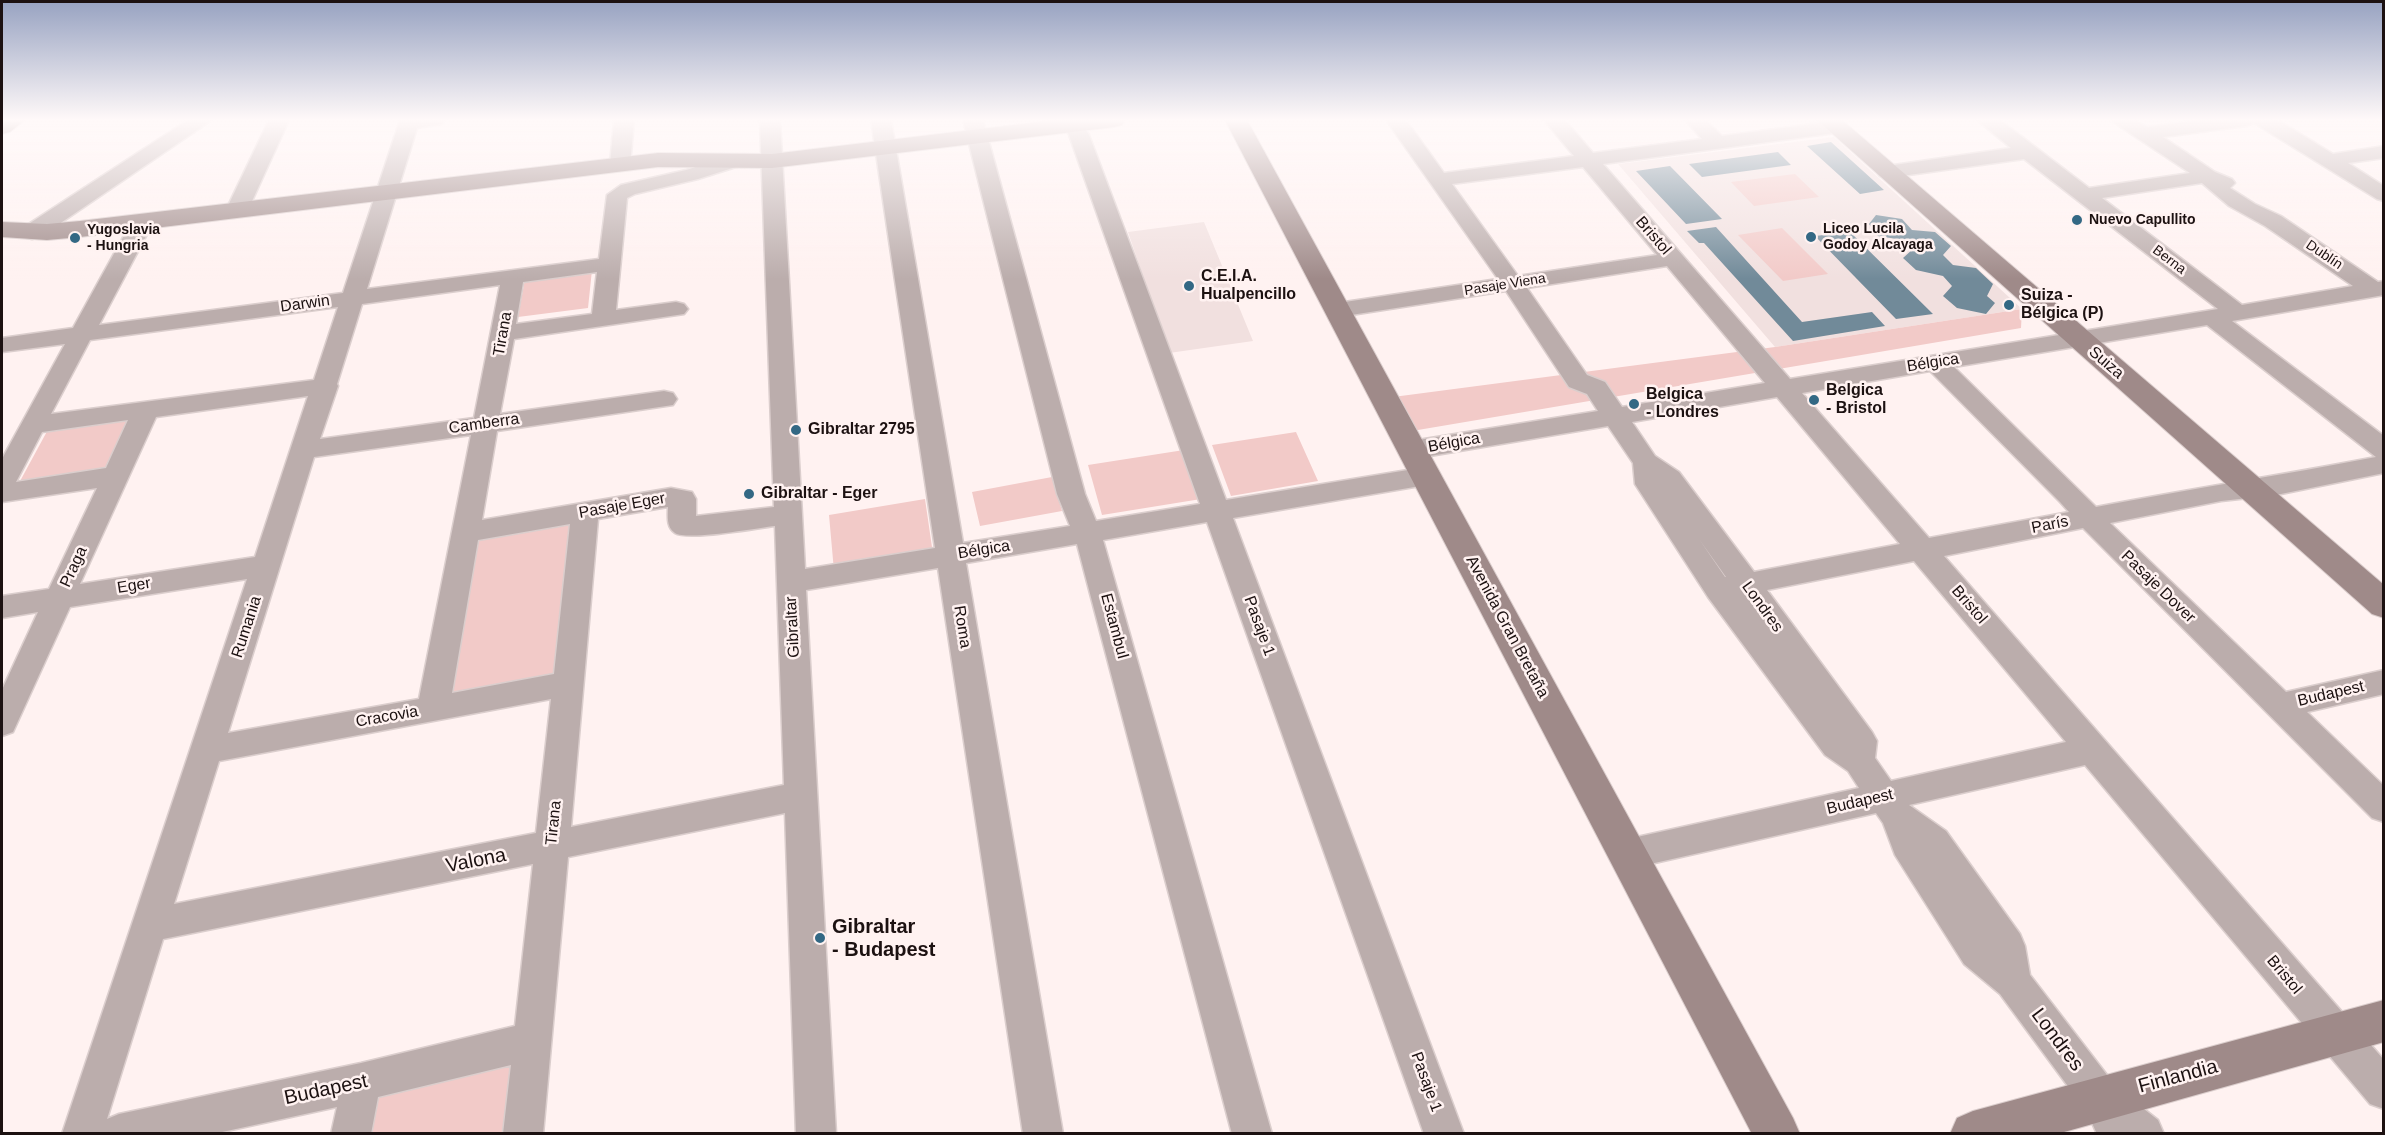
<!DOCTYPE html>
<html>
<head>
<meta charset="utf-8">
<style>
	body { margin:0 }
	#map { position:relative; width:2385px; height:1135px; overflow:hidden; background:#fff2f1; font-family:Arial,sans-serif }
	canvas { display:block }
	.frame { position:absolute; inset:0; border:3px solid #1c1111; pointer-events:none }
</style>
</head>
<body>
<div id="map">
<canvas width="2385" height="1135"></canvas>
<div class="frame"></div>
</div>
<script>
const context = document.querySelector('canvas').getContext('2d');
context.lineJoin = 'round';
function paint(path, color) {
  context.fillStyle = color;
  context.fill(path, 'evenodd');
}
function strokePath(path, color, width, dash) {
  context.strokeStyle = color;
  context.lineWidth = width;
  context.lineCap = dash ? 'butt' : 'round';
  context.setLineDash(dash || []);
  context.stroke(path);
}
function drawText(font, color, halo, rows, align = 'center') {
  context.font = font + ' Arial,sans-serif';
  context.lineWidth = 5;
  context.setLineDash([]);
  context.textBaseline = 'middle';
  context.strokeStyle = halo;
  context.fillStyle = color;
  for (const [text, x, y, turn = 0] of rows) {
    context.save();
    context.translate(x, y);
    context.rotate((+turn || 0) * Math.PI / 180);
    context.textAlign = isNaN(turn) ? turn : align;
    if (halo) context.strokeText(text, 0, 0);
    context.fillText(text, 0, 0);
    context.restore();
  }
}
paint(new Path2D(`
	M 1834,137 L 2022,309 L 1775,347 L 1618,164 Z
	M 1204,222 L 1253,341 L 1169,353 L 1128,232 Z`), '#f1e0df');
paint(new Path2D(`
	M 1795,174 L 1819,197 L 1754,206 L 1731,182 Z
	M 1782,228 L 1828,274 L 1783,281 L 1738,235 Z
	M 592,270 L 588,308 L 518,317 L 525,279 Z
	M 2022,309 L 2021,328 L 1412,431 L 1393,397 L 1775,347 Z
	M 137,412 L 109,470 L 19,483 L 51,424 Z
	M 1296,432 L 1318,481 L 1231,496 L 1212,445 Z
	M 1184,450 L 1201,499 L 1102,515 L 1088,465 Z
	M 1052,477 L 1062,511 L 980,526 L 972,492 Z
	M 925,499 L 933,554 L 834,571 L 829,515 Z
	M 578,521 L 559,678 L 445,698 L 476,537 Z
	M 513,1066 L 504,1133 L 368,1134 L 376,1093 Z`), '#f2cac8');
paint(new Path2D(`
	M 1831,142 L 1884,190 L 1860,194 L 1807,146 Z
	M 1778,152 L 1791,165 L 1702,177 L 1689,164 Z
	M 1670,166 L 1722,219 L 1686,224 L 1636,171 Z
	M 1876,215 L 1902,219 L 1912,230 L 1935,232 L 1951,246 L 1943,255 L 1953,265 L 1976,268 L 1993,284 L 1987,296 L 1995,303 L 1986,314 L 1957,308 L 1943,296 L 1952,286 L 1943,276 L 1916,270 L 1903,258 L 1913,249 L 1903,240 L 1878,236 L 1869,224 Z
	M 1716,227 L 1802,322 L 1872,312 L 1885,326 L 1793,341 L 1704,243 L 1699,243 L 1687,231 Z
	M 1850,232 L 1933,314 L 1896,319 L 1815,236 Z`), '#718a99');
const street = new Path2D(`
	M 188,120 L 212,120 L 40,237 L 32,239 L 24,237 L 21,232 L 24,227 Z
	M 269,120 L 289,120 L 248,210 L 245,215 L 237,216 L 229,215 L 226,210 Z
	M 400,120 L 445,120 L 442,124 L 417,128 L 367,289 L 599,259 L 607,195 L 621,185 L 686,170 L 732,156 L 739,158 L 742,162 L 739,166 L 698,179 L 635,194 L 627,198 L 616,310 L 676,302 L 684,304 L 688,309 L 684,314 L 514,339 L 500,414 L 664,391 L 673,393 L 677,399 L 673,405 L 497,431 L 482,520 L 671,488 L 692,492 L 696,499 L 696,516 L 774,507 L 760,120 L 780,120 L 805,569 L 935,548 L 871,120 L 891,120 L 963,543 L 1070,526 L 1057,494 L 963,120 L 983,120 L 1085,494 L 1096,521 L 1200,504 L 1069,135 L 1060,120 L 1080,120 L 1089,135 L 1226,500 L 1426,467 L 1435,470 L 1439,476 L 1435,482 L 1426,485 L 1233,518 L 1464,1134 L 1424,1134 L 1207,522 L 1103,540 L 1272,1134 L 1232,1134 L 1077,544 L 966,563 L 1063,1134 L 1023,1134 L 938,568 L 806,590 L 836,1134 L 796,1134 L 785,813 L 568,857 L 543,1134 L 503,1134 L 511,1065 L 378,1097 L 371,1134 L 331,1134 L 337,1107 L 213,1134 L 62,1134 L 247,579 L 70,607 L 13,732 L 2,736 L 2,690 L 38,612 L 2,618 L 2,596 L 49,589 L 97,488 L 2,502 L 2,459 L 65,344 L 2,352 L 2,338 L 73,328 L 132,221 L 135,216 L 143,215 L 151,216 L 154,221 L 99,325 L 343,293 ZM 597,272 L 592,314 L 516,324 L 523,282 ZM 500,285 L 474,418 L 320,439 L 338,386 L 337,384 L 362,304 ZM 338,307 L 314,380 L 51,414 L 90,340 ZM 308,396 L 255,557 L 80,584 L 156,417 ZM 128,420 L 106,468 L 16,482 L 42,432 ZM 471,435 L 419,699 L 228,733 L 314,457 ZM 668,507 C 668,516 666,527 675,533 C 688,541 756,528 775,526 L 784,785 L 571,827 L 598,519 ZM 570,524 L 554,674 L 452,693 L 478,540 ZM 551,699 L 536,833 L 174,904 L 219,761 ZM 533,864 L 515,1026 L 361,1063 L 119,1114 L 107,1119 L 163,939 Z
	M 614,120 L 634,120 L 630,165 L 627,169 L 613,169 L 610,165 Z
	M 1386,120 L 1406,120 L 1444,173 L 1574,156 L 1544,120 L 1565,120 L 1593,153 L 1702,139 L 1685,120 L 1706,120 L 1722,136 L 1835,121 L 1842,123 L 1845,127 L 1842,131 L 1835,133 L 1603,164 L 1790,379 L 2218,309 L 2024,159 L 1887,178 L 1880,176 L 1877,172 L 1880,168 L 1887,166 L 2011,148 L 1977,120 L 2000,120 L 2089,188 L 2190,173 L 2110,120 L 2135,120 L 2148,127 L 2198,120 L 2278,120 L 2333,154 L 2384,146 L 2384,158 L 2348,163 L 2384,186 L 2384,201 L 2377,199 L 2254,123 L 2246,126 L 2163,137 L 2215,172 L 2232,179 L 2235,183 L 2230,188 L 2255,204 L 2281,216 L 2378,282 L 2384,281 L 2384,295 L 2232,321 L 2384,436 L 2384,473 L 2276,495 L 2221,501 L 2110,523 L 2286,692 L 2384,670 L 2384,694 L 2307,712 L 2384,786 L 2384,822 L 2372,818 L 2083,528 L 1944,556 L 2384,1060 L 2384,1109 L 2370,1104 L 2085,765 L 1909,805 L 1946,831 L 2020,934 L 2025,946 L 2030,975 L 2117,1088 L 2158,1120 L 2164,1134 L 2097,1134 L 2087,1112 L 2000,994 L 1964,964 L 1895,855 L 1883,823 L 1876,813 L 1628,869 L 1616,865 L 1611,854 L 1616,843 L 1628,839 L 1859,788 L 1848,771 L 1825,755 L 1708,597 L 1635,484 L 1633,463 L 1608,426 L 1412,459 L 1403,456 L 1399,450 L 1403,444 L 1412,441 L 1598,411 L 1587,394 L 1569,387 L 1506,291 L 1338,317 L 1330,315 L 1326,310 L 1330,305 L 1338,303 L 1498,279 ZM 1583,167 L 1657,255 L 1518,276 L 1452,184 ZM 2202,183 L 2229,206 L 2265,226 L 2353,286 L 2242,305 L 2102,198 ZM 1667,266 L 1765,383 L 1622,407 L 1605,382 L 1587,375 L 1527,288 ZM 2207,325 L 2376,457 C 2283,475 2189,489 2096,507 L 1954,367 ZM 1930,371 L 2060,502 L 2069,512 L 1929,538 L 1802,393 ZM 1777,397 L 1900,544 L 1754,572 L 1679,472 L 1655,456 L 1632,422 ZM 1699,539 L 1726,577 L 1725,577 ZM 1914,561 L 2066,742 L 1891,781 L 1875,758 L 1877,741 L 1872,732 L 1767,590 Z`);
const secondary = new Path2D(`
	M 1055,120 L 1125,120 L 1122,125 L 1114,127 L 772,168 L 658,167 L 80,237 L 47,240 L 2,237 L 2,222 L 47,224 L 80,221 L 658,153 L 772,154 Z
	M 1225,120 L 1247,120 L 1793,1118 L 1800,1134 L 1752,1134 Z
	M 1817,120 L 1842,120 L 2384,585 L 2384,618 L 2372,614 Z
	M 2384,1000 L 2384,1042 L 2057,1134 L 1950,1134 L 1957,1118 L 1973,1111 Z`);
const primary = new Path2D(`
	M 2,120 L 25,120 L 10,132 L 2,134 Z`);
strokePath(street, '#dbcecd', 3);
strokePath(secondary, '#dbcecd', 2);
strokePath(primary, '#dbcecd', 2);
paint(street, '#bbadac');
paint(secondary, '#9f8a89');
paint(primary, '#8a7270');
const sky = context.createLinearGradient(0, 0, 0, 279);
sky.addColorStop(0, '#97a2c1');
sky.addColorStop(0.43, '#fff9f9');
sky.addColorStop(1, '#fff9f900');
context.fillStyle = sky;
context.fillRect(0, 0, 2385, 279);
for (const [x, y, r, color] of [
	[2077,220,6,"#336884"],
	[1811,237,6,"#336884"],
	[75,238,6,"#336884"],
	[1189,286,6,"#336884"],
	[2009,305,6,"#336884"],
	[1814,400,6,"#336884"],
	[1634,404,6,"#336884"],
	[796,430,6,"#336884"],
	[749,494,6,"#336884"],
	[820,938,6,"#336884"]
]) {
  const dot = new Path2D();
  dot.arc(x, y, r, 0, 2 * Math.PI);
  context.fillStyle = color;
  context.fill(dot);
  strokePath(dot, '#fff2f1', 2);
}
drawText('bold 14px', '#1c1111', '#fff2f1', [
	["Nuevo Capullito",2089,220],
	["Liceo Lucila",1823,229],
	["Godoy Alcayaga",1823,245],
	["Yugoslavia",87,230],
	["- Hungria",87,246]
], 'left');
drawText('14px', '#1c1111', '#fff2f1', [
	["Dublín",2324,255,34],
	["Berna",2169,260,37],
	["Pasaje Viena",1505,285,-9]
]);
drawText('16px', '#1c1111', '#fff2f1', [
	["Bristol",1653,236,49],
	["Darwin",305,304,-8],
	["Tirana",503,334,-80],
	["Bélgica",1933,363,-9],
	["Suiza",2106,363,41],
	["Camberra",484,424,-8],
	["Bélgica",1454,443,-10],
	["Pasaje Eger",622,506,-10],
	["París",2050,525,-11],
	["Bélgica",984,550,-9],
	["Praga",74,567,-65],
	["Eger",134,586,-9],
	["Pasaje Dover",2158,587,44],
	["Bristol",1969,605,49],
	["Londres",1762,607,54],
	["Estambul",1114,626,75],
	["Pasaje 1",1259,626,70],
	["Rumania",247,627,-72],
	["Gibraltar",793,627,-93],
	["Roma",962,627,81],
	["Avenida Gran Bretaña",1507,627,62],
	["Budapest",2331,694,-13],
	["Cracovia",387,717,-10],
	["Budapest",1860,802,-13],
	["Tirana",554,823,-84],
	["Bristol",2284,975,50],
	["Pasaje 1",1426,1082,70]
]);
drawText('bold 16px', '#1c1111', '#fff2f1', [
	["C.E.I.A.",1201,277],
	["Hualpencillo",1201,295],
	["Suiza -",2021,296],
	["Bélgica (P)",2021,314],
	["Belgica",1826,391],
	["- Bristol",1826,409],
	["Belgica",1646,395],
	["- Londres",1646,413],
	["Gibraltar 2795",808,430],
	["Gibraltar - Eger",761,494]
], 'left');
drawText('20px', '#1c1111', '#fff2f1', [
	["Valona",476,861,-11],
	["Londres",2057,1040,53],
	["Finlandia",2178,1077,-15],
	["Budapest",326,1090,-12]
]);
drawText('bold 20px', '#1c1111', '#fff2f1', [
	["Gibraltar",832,927],
	["- Budapest",832,950]
], 'left');
</script>
</body>
</html>
